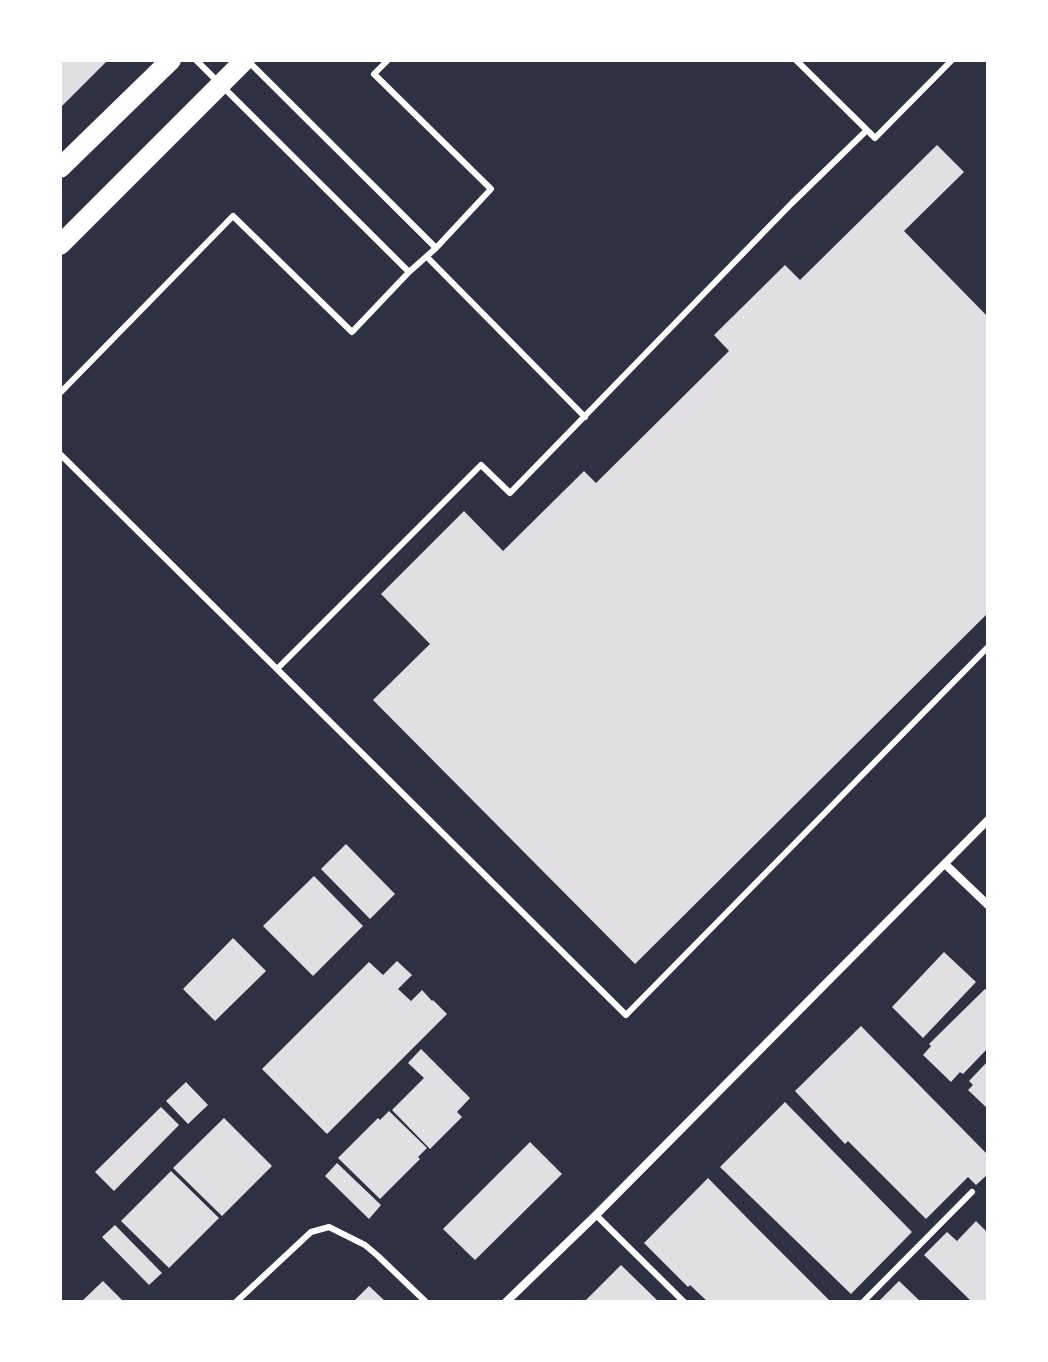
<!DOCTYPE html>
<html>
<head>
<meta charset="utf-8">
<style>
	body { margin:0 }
	#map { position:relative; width:1048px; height:1362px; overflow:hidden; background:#2d3142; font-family:Helvetica,sans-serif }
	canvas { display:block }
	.frame { position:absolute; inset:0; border:62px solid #fff; pointer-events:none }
</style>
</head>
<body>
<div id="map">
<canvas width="1048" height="1362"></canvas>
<div class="frame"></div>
</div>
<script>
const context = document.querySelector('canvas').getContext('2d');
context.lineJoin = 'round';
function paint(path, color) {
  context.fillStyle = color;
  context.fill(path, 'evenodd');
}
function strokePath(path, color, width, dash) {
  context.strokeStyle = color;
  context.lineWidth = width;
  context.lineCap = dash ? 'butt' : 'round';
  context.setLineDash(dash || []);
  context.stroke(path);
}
paint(new Path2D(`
	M 60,60 L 108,60 L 60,108 Z
	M 937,145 L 964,172 L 904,231 L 988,317 L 988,613 L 635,964 L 373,700 L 430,644 L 381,594 L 464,511 L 503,551 L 584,471 L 596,483 L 729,351 L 714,335 L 785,265 L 800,280 Z
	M 346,844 L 395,894 L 370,919 L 321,869 Z
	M 314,876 L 363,926 L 313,976 L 263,926 Z
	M 233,938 L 266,971 L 215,1021 L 183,989 Z
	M 944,952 L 976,982 L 923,1038 L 892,1007 Z
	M 397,961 L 412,975 L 398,989 L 411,1001 L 422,990 L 432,1001 L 433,1000 L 447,1014 L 327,1134 L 262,1069 L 369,962 L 383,975 Z
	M 985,989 L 988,992 L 988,1048 L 963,1074 L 960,1072 L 951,1082 L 923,1055 L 931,1046 L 929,1044 Z
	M 861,1026 L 988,1155 L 988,1174 L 976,1185 L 968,1177 L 926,1219 L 848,1141 L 845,1144 L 795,1091 Z
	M 421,1049 L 470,1098 L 457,1112 L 462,1117 L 430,1149 L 392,1110 L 424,1078 L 408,1063 Z
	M 988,1061 L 988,1109 L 968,1090 L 973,1085 L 969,1081 Z
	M 186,1082 L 208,1105 L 188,1124 L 166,1101 Z
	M 785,1102 L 912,1232 L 851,1294 L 720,1167 Z
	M 161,1107 L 179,1125 L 114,1191 L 95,1172 Z
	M 389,1111 L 427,1148 L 418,1157 L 420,1159 L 380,1199 L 338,1158 L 378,1118 L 380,1120 Z
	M 224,1118 L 272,1166 L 222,1216 L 173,1168 Z
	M 530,1142 L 562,1174 L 475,1260 L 443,1229 Z
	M 337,1163 L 381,1205 L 369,1219 L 325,1176 Z
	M 171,1171 L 219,1218 L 169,1268 L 121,1221 Z
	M 708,1178 L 753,1224 L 831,1302 L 708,1302 L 690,1285 L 688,1287 L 644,1243 Z
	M 976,1221 L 988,1233 L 988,1302 L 972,1302 L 924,1255 L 947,1232 L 957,1241 Z
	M 115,1225 L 162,1273 L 149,1285 L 102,1237 Z
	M 621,1265 L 659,1302 L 584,1302 Z
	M 103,1281 L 124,1302 L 81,1302 Z
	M 899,1281 L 921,1302 L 878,1302 Z
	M 369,1286 L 386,1302 L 353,1302 Z`), '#e0e0e3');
strokePath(new Path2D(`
	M 196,60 L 409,272
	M 796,60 L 875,138 L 952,60
	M 249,62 L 436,248
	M 427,257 L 585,417
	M 60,393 L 233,216 L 352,332 L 409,272 L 436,248 L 491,189 L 374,74 L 388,60
	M 60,454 L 626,1015 L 988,647
	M 277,669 L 481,465 L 510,493 L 792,203 L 867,130
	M 596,1215 L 684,1302
	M 236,1302 L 311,1232 L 329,1227 L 365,1245 L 378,1256 L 426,1302
	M 863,1302 L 972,1192`), '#fff', 6);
strokePath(new Path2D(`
	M 945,864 L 988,905
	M 506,1302 L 596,1215 L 988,820`), '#fff', 8);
strokePath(new Path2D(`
	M 60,168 L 171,60
	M 60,245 L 245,60`), '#fff', 20);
</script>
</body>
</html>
